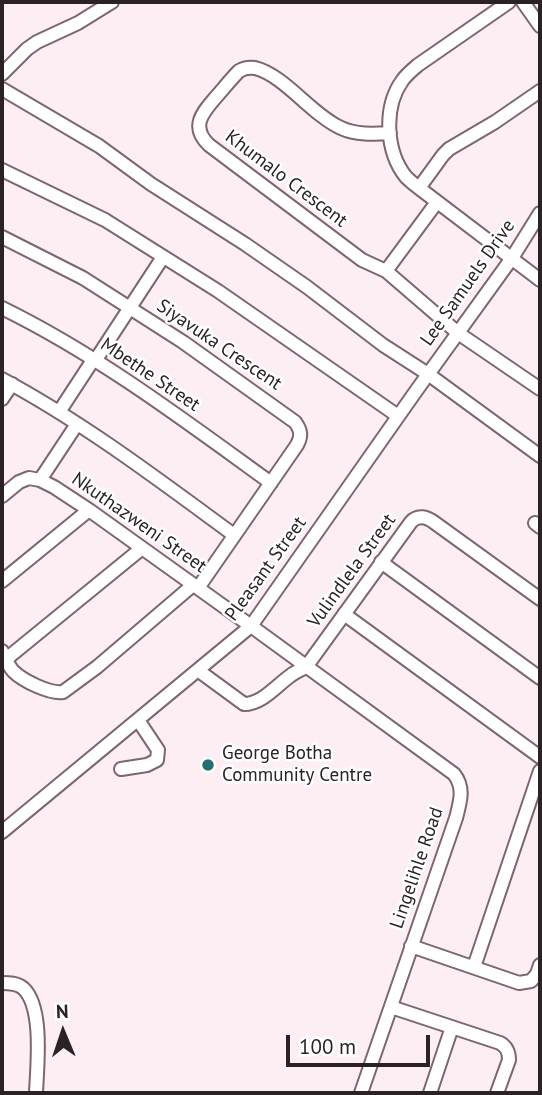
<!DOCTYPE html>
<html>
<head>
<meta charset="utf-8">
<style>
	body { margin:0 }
	#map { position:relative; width:542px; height:1095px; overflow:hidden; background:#fdeef4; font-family:"PT Sans",sans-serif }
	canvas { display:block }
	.frame { position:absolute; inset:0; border:4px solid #2b2226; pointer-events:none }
	.north { position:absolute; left:28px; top:997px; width:70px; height:70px; -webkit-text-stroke:5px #fff; paint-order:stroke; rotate:358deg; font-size:19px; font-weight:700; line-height:28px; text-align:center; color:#2b2226 }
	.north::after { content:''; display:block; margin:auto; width:24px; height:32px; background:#2b2226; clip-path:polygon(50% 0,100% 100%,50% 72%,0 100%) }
	.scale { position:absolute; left:286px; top:1035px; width:144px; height:32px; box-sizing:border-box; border:4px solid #2b2226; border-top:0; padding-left:9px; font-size:21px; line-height:24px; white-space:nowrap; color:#2b2226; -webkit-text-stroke:5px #fff; paint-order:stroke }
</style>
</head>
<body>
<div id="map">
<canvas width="542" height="1095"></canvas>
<div class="frame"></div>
<div class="north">N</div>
<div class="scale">100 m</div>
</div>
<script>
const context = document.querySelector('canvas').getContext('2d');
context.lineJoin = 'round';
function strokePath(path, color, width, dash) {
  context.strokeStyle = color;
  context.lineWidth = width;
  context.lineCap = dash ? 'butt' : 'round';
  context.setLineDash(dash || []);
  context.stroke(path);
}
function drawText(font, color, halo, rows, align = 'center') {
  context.font = font + ' "PT Sans",sans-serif';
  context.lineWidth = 5;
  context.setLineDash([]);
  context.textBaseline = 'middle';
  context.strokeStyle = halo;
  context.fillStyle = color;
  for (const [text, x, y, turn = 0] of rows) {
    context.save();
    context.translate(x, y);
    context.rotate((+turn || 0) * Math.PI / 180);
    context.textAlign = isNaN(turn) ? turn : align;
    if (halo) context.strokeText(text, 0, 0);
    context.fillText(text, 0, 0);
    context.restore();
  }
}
const minor = new Path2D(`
	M 509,2 L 418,65 C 412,70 406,75 402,81 C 383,108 386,152 406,177 C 410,181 415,185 419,188 L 540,280
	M 523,2 L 540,26
	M 2,74 L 27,49 L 37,42 L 78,23 L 112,2
	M 2,89 L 99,146 L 151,184 L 245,244 L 307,287 L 383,345 L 428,374 L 540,456
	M 390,133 C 373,134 356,135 341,128 C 312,115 284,75 255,68 C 249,67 244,68 239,71 C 231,79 224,88 216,97 C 202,113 190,127 209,145 L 362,260 L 386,271 L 458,333 L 540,389
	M 2,170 L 105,220 L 218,291 L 398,416
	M 419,188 L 443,155 L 449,149 L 495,122 L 540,91
	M 2,237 L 83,278 L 183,342 L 295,422 C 301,430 302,436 297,445 L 198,588
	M 386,271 L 437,202
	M 2,308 C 98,355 184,420 271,483
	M 95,361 L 163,257
	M 2,379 C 84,423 159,480 234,535
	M 2,399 L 12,384
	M 59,412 L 93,360
	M 40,480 L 77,424
	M 2,496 L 19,482 L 29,478 L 40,480 L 54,487 L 89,510 L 251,626 L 454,774 C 465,788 460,802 456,818 L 361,1093
	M 535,523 L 540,527
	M 381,562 L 540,678
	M 2,581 L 89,510
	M 344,614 L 540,757
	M 2,651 C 5,658 8,665 13,671 C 23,681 50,694 63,692 L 97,667 L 193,585
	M 5,660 L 141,549
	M 199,671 L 244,704 C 262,704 276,686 290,676 C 295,672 300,670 306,667 L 411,522 C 418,514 427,517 435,523 L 540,599
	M 121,769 L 147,765 L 157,760 L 158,750 L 138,720
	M 2,832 L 251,626 L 416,391 L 512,258 L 540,213
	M 411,946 L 519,983 L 531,981 L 537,974 L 540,965
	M 474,967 L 540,771
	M 2,983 C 9,983 17,983 23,988 C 44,1007 37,1067 36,1093
	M 391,1007 L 500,1043 C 507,1047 509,1052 509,1060 L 497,1093
	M 430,1093 L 452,1027`);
strokePath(minor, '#7c6670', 16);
strokePath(minor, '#fff', 12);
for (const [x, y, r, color] of [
	[208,765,7,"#257073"]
]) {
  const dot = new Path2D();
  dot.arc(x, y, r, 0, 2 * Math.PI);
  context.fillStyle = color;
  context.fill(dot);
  strokePath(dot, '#fff', 2.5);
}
drawText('19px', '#2b2226', '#fff', [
	["Khumalo Crescent",286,179,37],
	["Lee Samuels Drive",468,283,-55],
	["Siyavuka Crescent",219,345,34],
	["Mbethe Street",150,375,34],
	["Nkuthazweni Street",139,523,35],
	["Pleasant Street",266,569,-54],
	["Vulindlela Street",352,571,-54],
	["Lingelihle Road",417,868,-71]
]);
drawText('19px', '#2b2226', '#fff', [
	["George Botha",222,754],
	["Community Centre",222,776]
], 'left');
</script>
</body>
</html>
